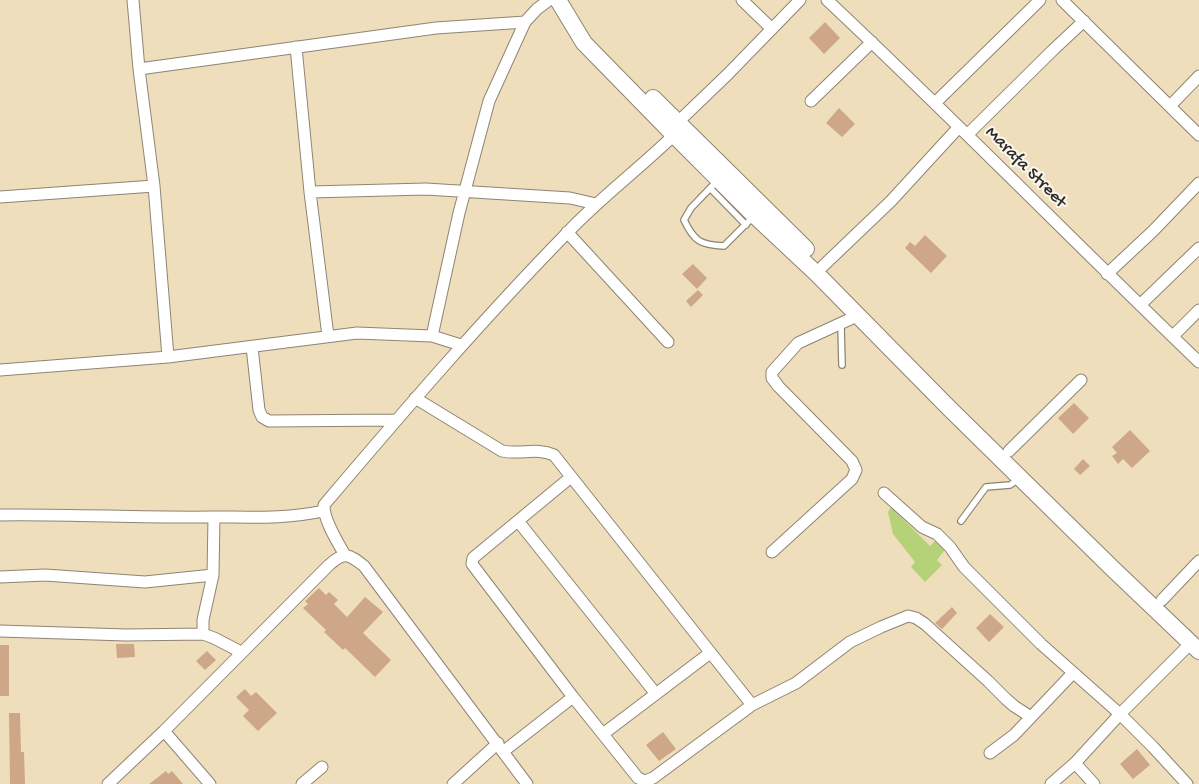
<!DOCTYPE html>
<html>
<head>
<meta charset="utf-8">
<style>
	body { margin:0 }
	canvas { display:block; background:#efdebc }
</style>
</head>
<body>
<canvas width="1199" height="784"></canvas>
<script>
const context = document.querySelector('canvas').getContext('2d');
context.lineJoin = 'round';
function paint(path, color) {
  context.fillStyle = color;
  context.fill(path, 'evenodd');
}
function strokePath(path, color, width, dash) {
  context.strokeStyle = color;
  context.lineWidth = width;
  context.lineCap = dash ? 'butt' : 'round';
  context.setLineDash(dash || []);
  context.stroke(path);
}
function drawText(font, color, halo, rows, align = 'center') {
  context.font = font + ' "Gochi Hand",sans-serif';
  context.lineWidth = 4;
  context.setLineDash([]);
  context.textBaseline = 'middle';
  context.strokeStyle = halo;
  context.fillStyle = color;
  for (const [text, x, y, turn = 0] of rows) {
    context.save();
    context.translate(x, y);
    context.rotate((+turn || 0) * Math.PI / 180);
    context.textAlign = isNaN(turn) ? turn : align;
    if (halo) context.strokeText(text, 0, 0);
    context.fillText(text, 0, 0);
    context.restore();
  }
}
paint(new Path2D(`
	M 891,507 L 930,546 L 939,537 L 948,546 L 937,560 L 942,565 L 925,582 L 911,567 L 915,562 L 893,534 L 888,512 Z`), '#b5d279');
paint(new Path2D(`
	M 825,22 L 840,38 L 824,54 L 809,38 Z
	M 839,108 L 855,124 L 842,137 L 826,123 Z
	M 925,235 L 947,256 L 931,273 L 905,248 L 910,242 L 915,246 Z
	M 693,264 L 707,278 L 697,289 L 682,274 Z
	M 698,290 L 703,295 L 691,307 L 686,301 Z
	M 1074,403 L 1089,418 L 1073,434 L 1058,418 Z
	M 1130,430 L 1150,451 L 1132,468 L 1123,459 L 1118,464 L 1112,456 L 1117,453 L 1112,447 Z
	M 1083,459 L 1090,466 L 1080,475 L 1074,469 Z
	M 319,588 L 326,595 L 329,592 L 338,600 L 334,604 L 347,617 L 365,597 L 383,612 L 363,633 L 391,660 L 375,677 L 345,648 L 343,650 L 324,632 L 326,630 L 303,608 L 308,604 L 305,601 Z
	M 952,607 L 957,613 L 942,629 L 935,623 Z
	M 990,614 L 1004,627 L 989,642 L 976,628 Z
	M 116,644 L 134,644 L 135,657 L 117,658 Z
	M 0,645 L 9,645 L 9,696 L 0,696 Z
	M 207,651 L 216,660 L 205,670 L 196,661 Z
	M 245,689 L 251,696 L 256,692 L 277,713 L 258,731 L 243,716 L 249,710 L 236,697 Z
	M 9,713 L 20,713 L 21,752 L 24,752 L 25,784 L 10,784 Z
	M 663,732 L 676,749 L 659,761 L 646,745 Z
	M 1137,749 L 1150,765 L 1133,779 L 1120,764 Z
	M 166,771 L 168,774 L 172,771 L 183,784 L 149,784 Z`), '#cda787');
const lane = new Path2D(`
	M 717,181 L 691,208 L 684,220 C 694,241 700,245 724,246 L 754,216
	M 710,188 L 746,225
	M 841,325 L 842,365
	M 961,521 L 986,487 L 1010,485 L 1019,479`);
const street = new Path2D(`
	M 133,0 L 139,69 L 154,186 L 168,357
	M 742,0 L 772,29
	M 827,0 C 953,118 1074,242 1199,362
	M 1062,0 L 1199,135
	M 296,47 L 310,192 L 328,336
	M 139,69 L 436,28 L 525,22
	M 811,101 L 872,42
	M 935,103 L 1040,0
	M 1170,106 L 1199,76
	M 677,123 L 728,74 L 800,0
	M 967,135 L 1053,50 L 1084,21
	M 310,192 L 426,189 L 570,198 L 596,204
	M 0,197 L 154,186
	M 567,232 L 668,342
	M 823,266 L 891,201 L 958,128
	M 1107,274 L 1153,231 L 1199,183
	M 1140,305 L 1199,248
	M 432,336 L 459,213 L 489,101 L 525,22 L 537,9 L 549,0
	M 1173,336 L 1199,310
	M 252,347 L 259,410 L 262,417 L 269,421 L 397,420
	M 0,370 L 168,357 L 357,333 L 432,336 L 461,345
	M 415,398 L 502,451 C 521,455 536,447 554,455 L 752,705
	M 1009,451 L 1081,380
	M 571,477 L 473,558 L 472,564 L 573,697 L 638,778 L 645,781 L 653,778 L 752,705 L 796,683 L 850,642 L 881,627 L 908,616 L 916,618 L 925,624 L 988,681 L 1006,699 L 1014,706 L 1031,717
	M 884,493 L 922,527 L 937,534 L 950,547 L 964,567 L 1041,644 L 1120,714 L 1153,747 L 1187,784
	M 0,515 C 71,514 142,518 213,517 C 251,517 287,519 323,511
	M 518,521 L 656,694
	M 772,552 L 852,479 L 856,470 L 852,461 L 779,387 L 772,378 L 772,372 L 798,343 L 859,315
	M 345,555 C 338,543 323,519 324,505 C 403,412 482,320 567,233 C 600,198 639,169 674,135
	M 0,577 L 45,575 L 145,582 L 213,575
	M 1162,600 L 1199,561
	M 0,631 L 126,635 L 203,634 L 214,638 L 241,652
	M 203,634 L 203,620 L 213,575 L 214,517
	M 164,731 L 210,784
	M 603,734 L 710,653
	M 504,751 L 573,697
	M 990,753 L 1014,735 L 1073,673
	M 1075,763 L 1094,784
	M 108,784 L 164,731 L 329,565 C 344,551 349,554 364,566 L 527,784
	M 302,784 L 322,767
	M 453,784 L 498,743
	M 1051,784 L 1075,763 L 1120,714 L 1191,643`);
const secondary = new Path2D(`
	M 558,0 L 584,43 L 674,135 L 754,215 L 817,274 L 949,408 L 1112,568 L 1199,651
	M 653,98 L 806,249`);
strokePath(lane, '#8d8474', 8);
strokePath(street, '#8d8474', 13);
strokePath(secondary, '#8d8474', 18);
strokePath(lane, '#fff', 5.5);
strokePath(street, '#fff', 11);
strokePath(secondary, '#fff', 16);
drawText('18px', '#2b2b2b', '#fbf7ec', [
	["Marafa Street",1025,168,45]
]);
</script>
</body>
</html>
